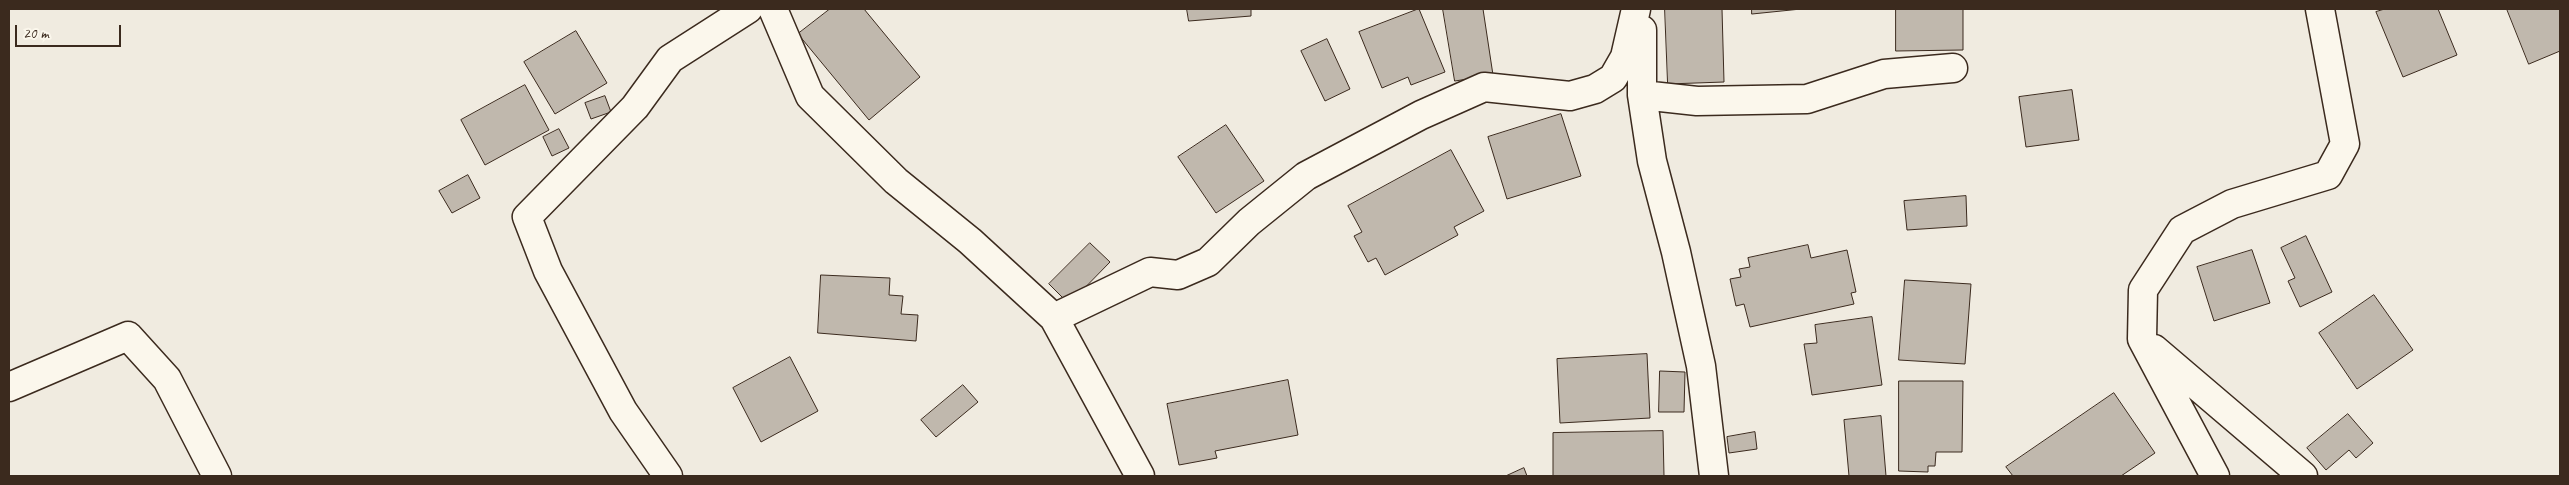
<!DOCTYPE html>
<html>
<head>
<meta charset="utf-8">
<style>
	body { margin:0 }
	#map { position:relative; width:2569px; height:485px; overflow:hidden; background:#f0ebe0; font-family:Caveat,sans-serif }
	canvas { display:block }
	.frame { position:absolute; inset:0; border:10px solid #3b2a1e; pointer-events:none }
	.scale { position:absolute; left:15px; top:25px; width:106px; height:22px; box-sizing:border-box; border:2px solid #3b2a1e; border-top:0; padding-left:6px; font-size:15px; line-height:18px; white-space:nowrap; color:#3b2a1e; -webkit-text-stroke:4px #fbf7ec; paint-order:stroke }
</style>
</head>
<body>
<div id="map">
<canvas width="2569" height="485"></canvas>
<div class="frame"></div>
<div class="scale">20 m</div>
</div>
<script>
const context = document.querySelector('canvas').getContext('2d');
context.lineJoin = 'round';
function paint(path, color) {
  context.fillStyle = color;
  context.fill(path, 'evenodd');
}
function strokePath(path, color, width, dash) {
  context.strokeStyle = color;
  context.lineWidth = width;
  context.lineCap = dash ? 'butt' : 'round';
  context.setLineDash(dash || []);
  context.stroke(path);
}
const building = new Path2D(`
	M 830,9 L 864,9 L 920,77 L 869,120 L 798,34 Z
	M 1187,9 L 1251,9 L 1251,16 L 1189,21 Z
	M 1419,9 L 1445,72 L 1411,85 L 1408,77 L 1382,88 L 1359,32 Z
	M 1443,9 L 1483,9 L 1493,75 L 1455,81 Z
	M 1665,9 L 1722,9 L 1724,82 L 1668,84 Z
	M 1752,9 L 1801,9 L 1752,14 Z
	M 1896,9 L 1963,9 L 1963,50 L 1896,51 Z
	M 2385,9 L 2438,9 L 2457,55 L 2403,77 L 2376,12 Z
	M 2507,9 L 2560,9 L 2560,51 L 2529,64 Z
	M 576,31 L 607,83 L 555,114 L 524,62 Z
	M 1327,39 L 1350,89 L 1325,101 L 1301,51 Z
	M 525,85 L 549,130 L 485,165 L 461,120 Z
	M 2072,90 L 2079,140 L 2026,147 L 2019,97 Z
	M 605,96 L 611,112 L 591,119 L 585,103 Z
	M 1561,114 L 1581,176 L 1507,199 L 1488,137 Z
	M 1226,125 L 1264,181 L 1216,213 L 1178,157 Z
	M 559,129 L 569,148 L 552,156 L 543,137 Z
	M 1451,150 L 1484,211 L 1454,227 L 1458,235 L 1385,275 L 1376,258 L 1368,262 L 1354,236 L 1362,232 L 1348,206 Z
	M 468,175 L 480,198 L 452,213 L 439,191 Z
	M 1966,196 L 1967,226 L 1907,230 L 1904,201 Z
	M 2306,236 L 2332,292 L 2300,307 L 2288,281 L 2295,278 L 2281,248 Z
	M 1090,243 L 1110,262 L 1069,304 L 1049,284 Z
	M 1808,245 L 1811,258 L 1847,250 L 1856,292 L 1851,293 L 1854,304 L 1750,327 L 1744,304 L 1736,306 L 1730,279 L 1741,277 L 1739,269 L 1750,267 L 1748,258 Z
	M 2252,250 L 2270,303 L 2214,321 L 2197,267 Z
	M 821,275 L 890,278 L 889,295 L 903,296 L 901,314 L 918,315 L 916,341 L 818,333 Z
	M 1905,280 L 1971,284 L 1965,364 L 1899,360 Z
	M 2374,295 L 2413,350 L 2357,389 L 2319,333 Z
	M 1872,317 L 1882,385 L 1812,395 L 1804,344 L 1817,343 L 1815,325 Z
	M 1647,354 L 1650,418 L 1560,423 L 1557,359 Z
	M 790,357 L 818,411 L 761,442 L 733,388 Z
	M 1660,371 L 1685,372 L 1684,412 L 1659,412 Z
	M 1288,380 L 1298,435 L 1215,451 L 1217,458 L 1179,465 L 1167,404 Z
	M 1899,381 L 1963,381 L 1962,452 L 1936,452 L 1935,466 L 1928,466 L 1928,472 L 1899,471 Z
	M 963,385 L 978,402 L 936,437 L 921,420 Z
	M 2114,393 L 2155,453 L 2121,476 L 2013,476 L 2006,467 Z
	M 2348,414 L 2373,443 L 2356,458 L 2349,450 L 2326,470 L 2307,448 Z
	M 1881,416 L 1886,476 L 1849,476 L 1844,420 Z
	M 1663,431 L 1664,476 L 1553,476 L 1553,433 Z
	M 1755,432 L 1757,449 L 1729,453 L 1727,437 Z
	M 1524,468 L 1527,476 L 1506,476 Z`);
paint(building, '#c0b8ad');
strokePath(building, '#3b2a1e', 1);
const minor = new Path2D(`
	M 773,9 L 810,96 L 896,181 L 970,241 L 1054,318 L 1150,272 L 1178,275 L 1208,262 L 1249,222 L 1306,176 L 1421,115 L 1484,87 L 1570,96 L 1595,89 L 1613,78 L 1625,57 L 1636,9
	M 1642,30 L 1642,95 L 1652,161 L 1676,252 L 1701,366 L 1714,476
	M 1642,95 L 1697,101 L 1807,99 L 1884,74 L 1953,68
	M 1054,318 L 1140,476
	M 2154,349 L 2303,476
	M 9,387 L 128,336 L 167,379 L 217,476
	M 668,476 L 623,411 L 548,271 L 527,217 L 635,107 L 670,59 L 748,9
	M 2215,476 L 2142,339 L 2143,290 L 2182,230 L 2232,204 L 2328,175 L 2345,144 L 2320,9`);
strokePath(minor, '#3b2a1e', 31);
strokePath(minor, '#fbf7ec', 28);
</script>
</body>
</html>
